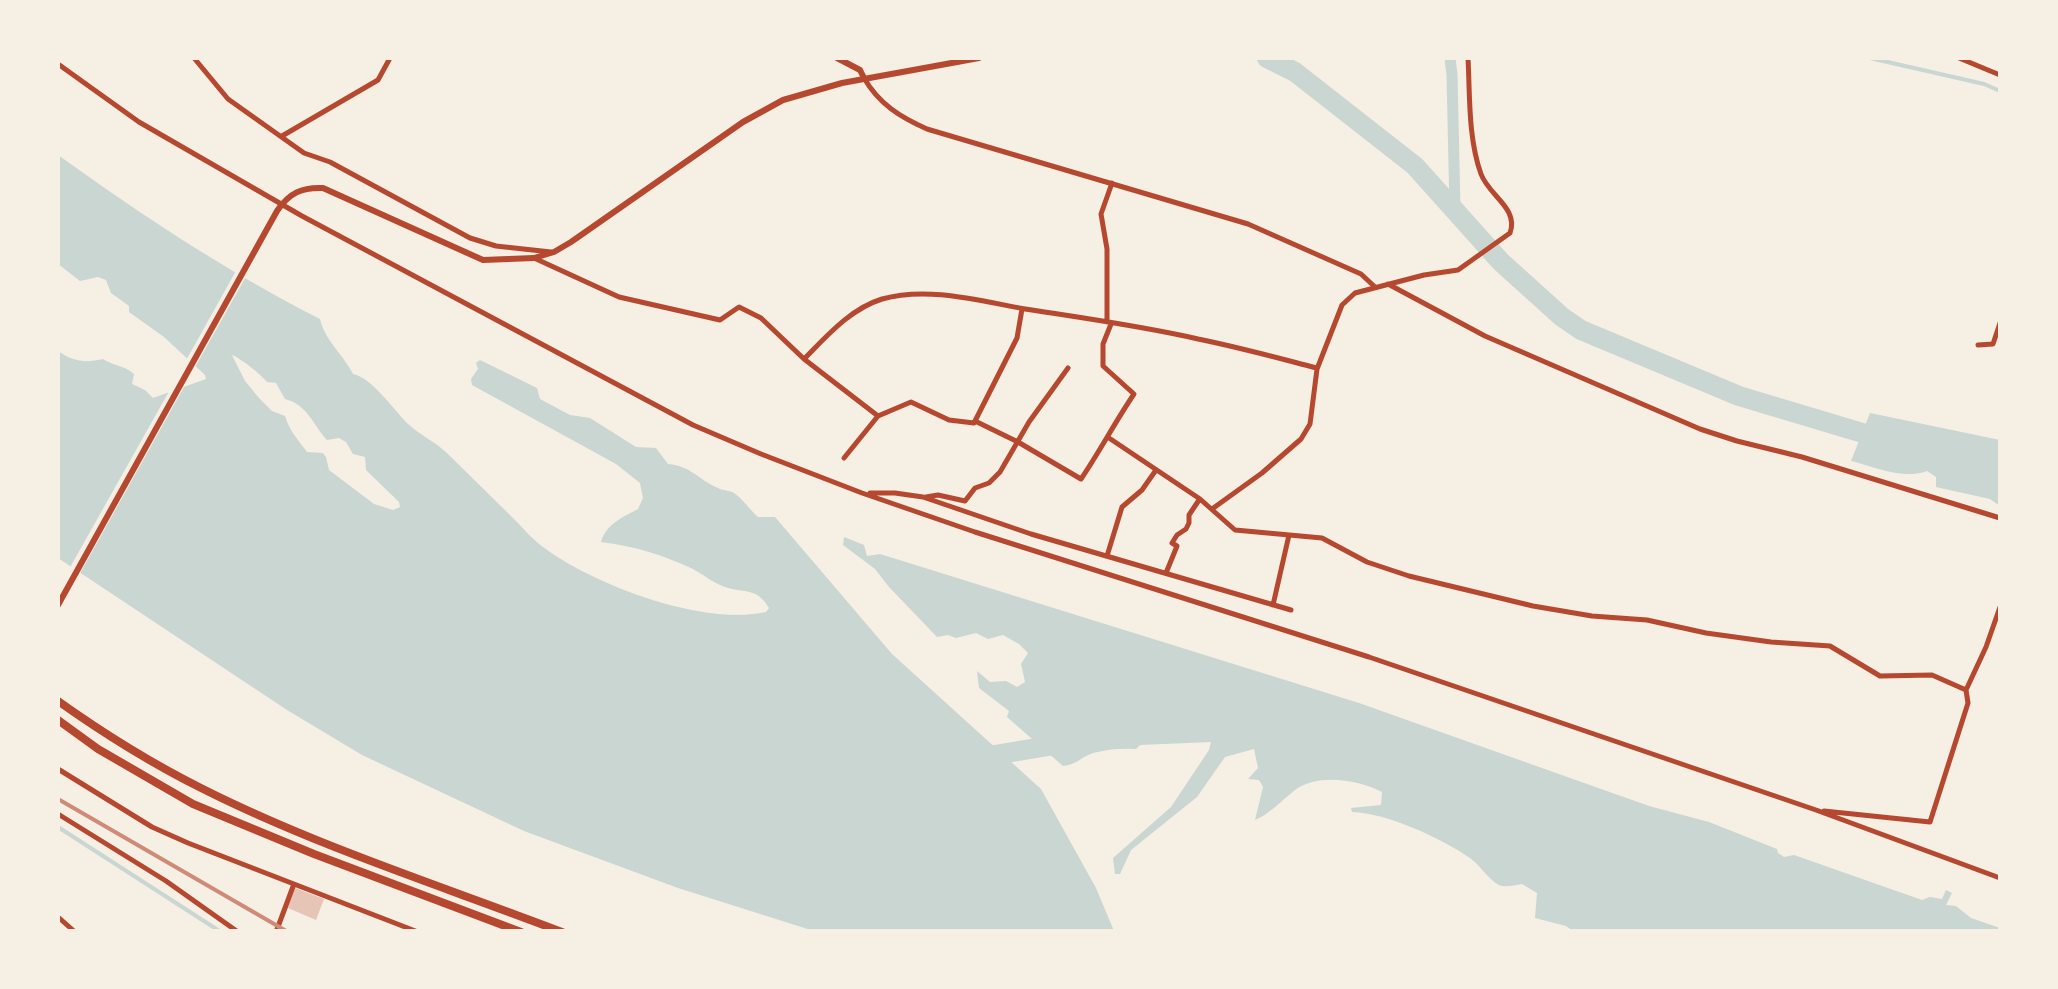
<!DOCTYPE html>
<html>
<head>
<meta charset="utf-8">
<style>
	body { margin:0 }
	#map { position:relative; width:2058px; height:989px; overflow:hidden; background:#f6efe4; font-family:"Libre Baskerville",serif }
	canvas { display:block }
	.frame { position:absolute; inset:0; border:60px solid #f6efe4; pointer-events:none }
</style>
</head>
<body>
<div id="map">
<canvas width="2058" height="989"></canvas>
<div class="frame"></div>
</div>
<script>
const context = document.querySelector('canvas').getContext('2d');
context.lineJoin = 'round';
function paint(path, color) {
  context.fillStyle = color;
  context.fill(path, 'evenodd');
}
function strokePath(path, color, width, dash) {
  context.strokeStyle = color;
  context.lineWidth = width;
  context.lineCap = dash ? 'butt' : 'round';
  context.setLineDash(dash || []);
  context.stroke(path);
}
paint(new Path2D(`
	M 58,155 C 143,216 226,271 320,319 C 325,341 343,354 353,374 C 371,377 394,410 408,424 C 421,436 438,443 450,456 C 472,478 494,499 516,521 C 524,529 533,540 543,547 C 594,585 702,626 766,612 L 769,608 C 757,588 747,593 728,588 C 716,585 704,575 693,569 C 663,555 634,546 601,542 C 606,524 623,517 638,509 L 643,498 L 640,483 L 616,464 L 472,385 L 471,379 L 478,369 L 476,363 L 480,360 L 537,388 L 540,399 L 570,415 L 590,418 L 636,447 L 656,448 L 668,464 C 691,466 699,480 718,488 C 723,491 729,490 734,493 C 742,498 750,510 758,517 L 775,517 L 892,654 L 1041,789 L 1096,888 L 1114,931 L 814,931 L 678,888 L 524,831 L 362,755 L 287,710 L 58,558 L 58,351 C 74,362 85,363 103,359 C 113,366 124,365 134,374 L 132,384 L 145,390 L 153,398 L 206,379 L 205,375 L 164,337 L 129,312 L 129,306 L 111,293 L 106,280 L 98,277 L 80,281 L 58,264 ZM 232,355 C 239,357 263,376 267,382 L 276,383 L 285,399 C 308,405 313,425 327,440 L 339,438 L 346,442 L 353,454 L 365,457 L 366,470 L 399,502 L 400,507 L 393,510 L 374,504 L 329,470 L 326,457 L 323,453 L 307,452 C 298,440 289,430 285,416 L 272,411 L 259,398 L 245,381 Z
	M 1870,413 L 2000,440 L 2000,506 L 1990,499 L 1936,487 L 1936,477 L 1927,471 C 1904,480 1875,467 1851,461 Z
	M 844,537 L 864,545 L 867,556 L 880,554 L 1359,703 L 1649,806 L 1709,822 L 1777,849 L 1778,853 L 1784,857 L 1794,855 L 1922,900 L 1930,897 L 1942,899 L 1946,890 L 1952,893 L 1946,905 L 1956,906 L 1971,918 L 2000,928 L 2000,931 L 1573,931 L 1566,926 L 1535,918 L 1537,893 L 1522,884 C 1514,885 1506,888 1499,885 C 1488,879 1480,865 1470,858 C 1441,838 1387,813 1352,812 L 1351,808 L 1381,805 L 1382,792 C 1358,780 1319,773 1295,790 C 1281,801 1271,813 1255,820 L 1263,787 L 1259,780 L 1248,779 L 1258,768 L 1254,749 L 1225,757 L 1197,797 L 1131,850 L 1120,874 L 1115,874 L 1113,858 L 1171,807 L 1209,750 L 1211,742 L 1140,745 L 1136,749 C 1122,748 1107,749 1093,753 C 1081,757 1076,765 1063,766 L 1007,717 L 1009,711 L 979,688 L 977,671 L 990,682 L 1006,681 L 1017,687 L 1025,682 L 1021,664 L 1028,653 L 1019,644 L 1003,635 L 988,639 L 976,633 L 956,638 L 948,635 L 937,637 L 889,587 L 875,569 L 843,545 Z`), '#c9d6d2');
paint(new Path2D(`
	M 237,269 L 247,275 L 193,371 L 184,364 Z
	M 188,380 L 78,577 L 68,571 L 172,386 Z`), '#f6efe4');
strokePath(new Path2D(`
	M 1870,58 L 1984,84 L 2000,91
	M 58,827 L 221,932`), '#c9d6d2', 4);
strokePath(new Path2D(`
	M 1450,58 L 1452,75 L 1455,209`), '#c9d6d2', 11);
strokePath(new Path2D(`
	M 1267,58 L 1295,72 L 1415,166 L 1501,262 L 1562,317 L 1581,330 L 1739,396 L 1886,440
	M 977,758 L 1066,743`), '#c9d6d2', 20);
paint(new Path2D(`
	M 295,888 L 324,899 L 316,920 L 288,908 Z`), '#e6c5b7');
strokePath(new Path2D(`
	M 194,58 L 228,99 L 304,153 L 330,162 L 470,238 L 496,246 L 551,252
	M 1959,58 L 2000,75
	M 58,64 L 139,122 L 302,216 L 693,425 L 761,454 L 862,493 L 975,532 L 1369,657 L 1816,810 L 2000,878
	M 864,78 C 879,104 900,117 927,129 L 1248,224 L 1361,274 L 1375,287
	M 282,136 L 378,80 L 390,58
	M 534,258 L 619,297 L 720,320 L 739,307 L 761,318 L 804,359 L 878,416
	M 1388,284 L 1485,336 L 1700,429 L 1737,441 L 1802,457 L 2000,518
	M 1107,322 L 1107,249 L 1101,214 L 1112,183
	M 1978,345 L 1993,344 L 2000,323
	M 804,359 C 827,336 850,309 882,299 C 928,286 980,301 1025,309 C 1083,318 1141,326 1198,339 C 1238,347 1278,358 1317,368
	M 975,421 L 1018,442 L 1081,479 C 1100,451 1115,422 1134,394 L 1103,366 L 1103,344 L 1111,324
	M 1109,438 L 1200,499 L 1235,530 L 1322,538 L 1367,562 L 1409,576 L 1533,606 L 1592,616 L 1647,620 L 1706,633 L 1771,642 L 1830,646 L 1880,676 L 1932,675 L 1966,690
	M 844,458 L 878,416 L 911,402 L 949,420 L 974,423 L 1017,338 L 1022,309
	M 870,493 L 895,493 L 923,497 L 1031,534 L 1291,610
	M 926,497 L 938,495 L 965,501 L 975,488 L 989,483 L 1000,472 L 1029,422 L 1068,368
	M 1212,509 L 1262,473 L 1301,439 L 1310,424 L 1317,369 L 1342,305 L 1355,293 L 1424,275 L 1458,270 L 1510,233 C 1519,208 1489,196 1481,174 C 1468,138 1470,95 1468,58
	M 1107,556 L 1122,507 L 1142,490 L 1156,470
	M 1166,573 L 1177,546 L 1172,543 L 1177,535 L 1186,529 L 1189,523 L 1189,515 L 1199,500
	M 1273,605 L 1289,535
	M 58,769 L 152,827 L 188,843 L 418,932
	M 1824,811 L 1930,822 L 1968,703 L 1966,690 L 1986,647 L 2000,607
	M 58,814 L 166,881 L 238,932
	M 58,917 L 75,932
	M 276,932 L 294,884`), '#b5482f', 5);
strokePath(new Path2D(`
	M 837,58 L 860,70 L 864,78`), '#b5482f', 6);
strokePath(new Path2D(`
	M 58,605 L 277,211 C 289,193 302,187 323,188 L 483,260 L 534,258 L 554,252 L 571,242 L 743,122 L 783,100 L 842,83 L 979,58`), '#b5482f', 6);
strokePath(new Path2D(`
	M 58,701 C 103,733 151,763 201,788 C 316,846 442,886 562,932
	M 58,720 L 98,749 L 193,804 L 314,854 L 521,932`), '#b5482f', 8);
strokePath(new Path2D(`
	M 58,799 L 288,932`), '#cf8b77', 4);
</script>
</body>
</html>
